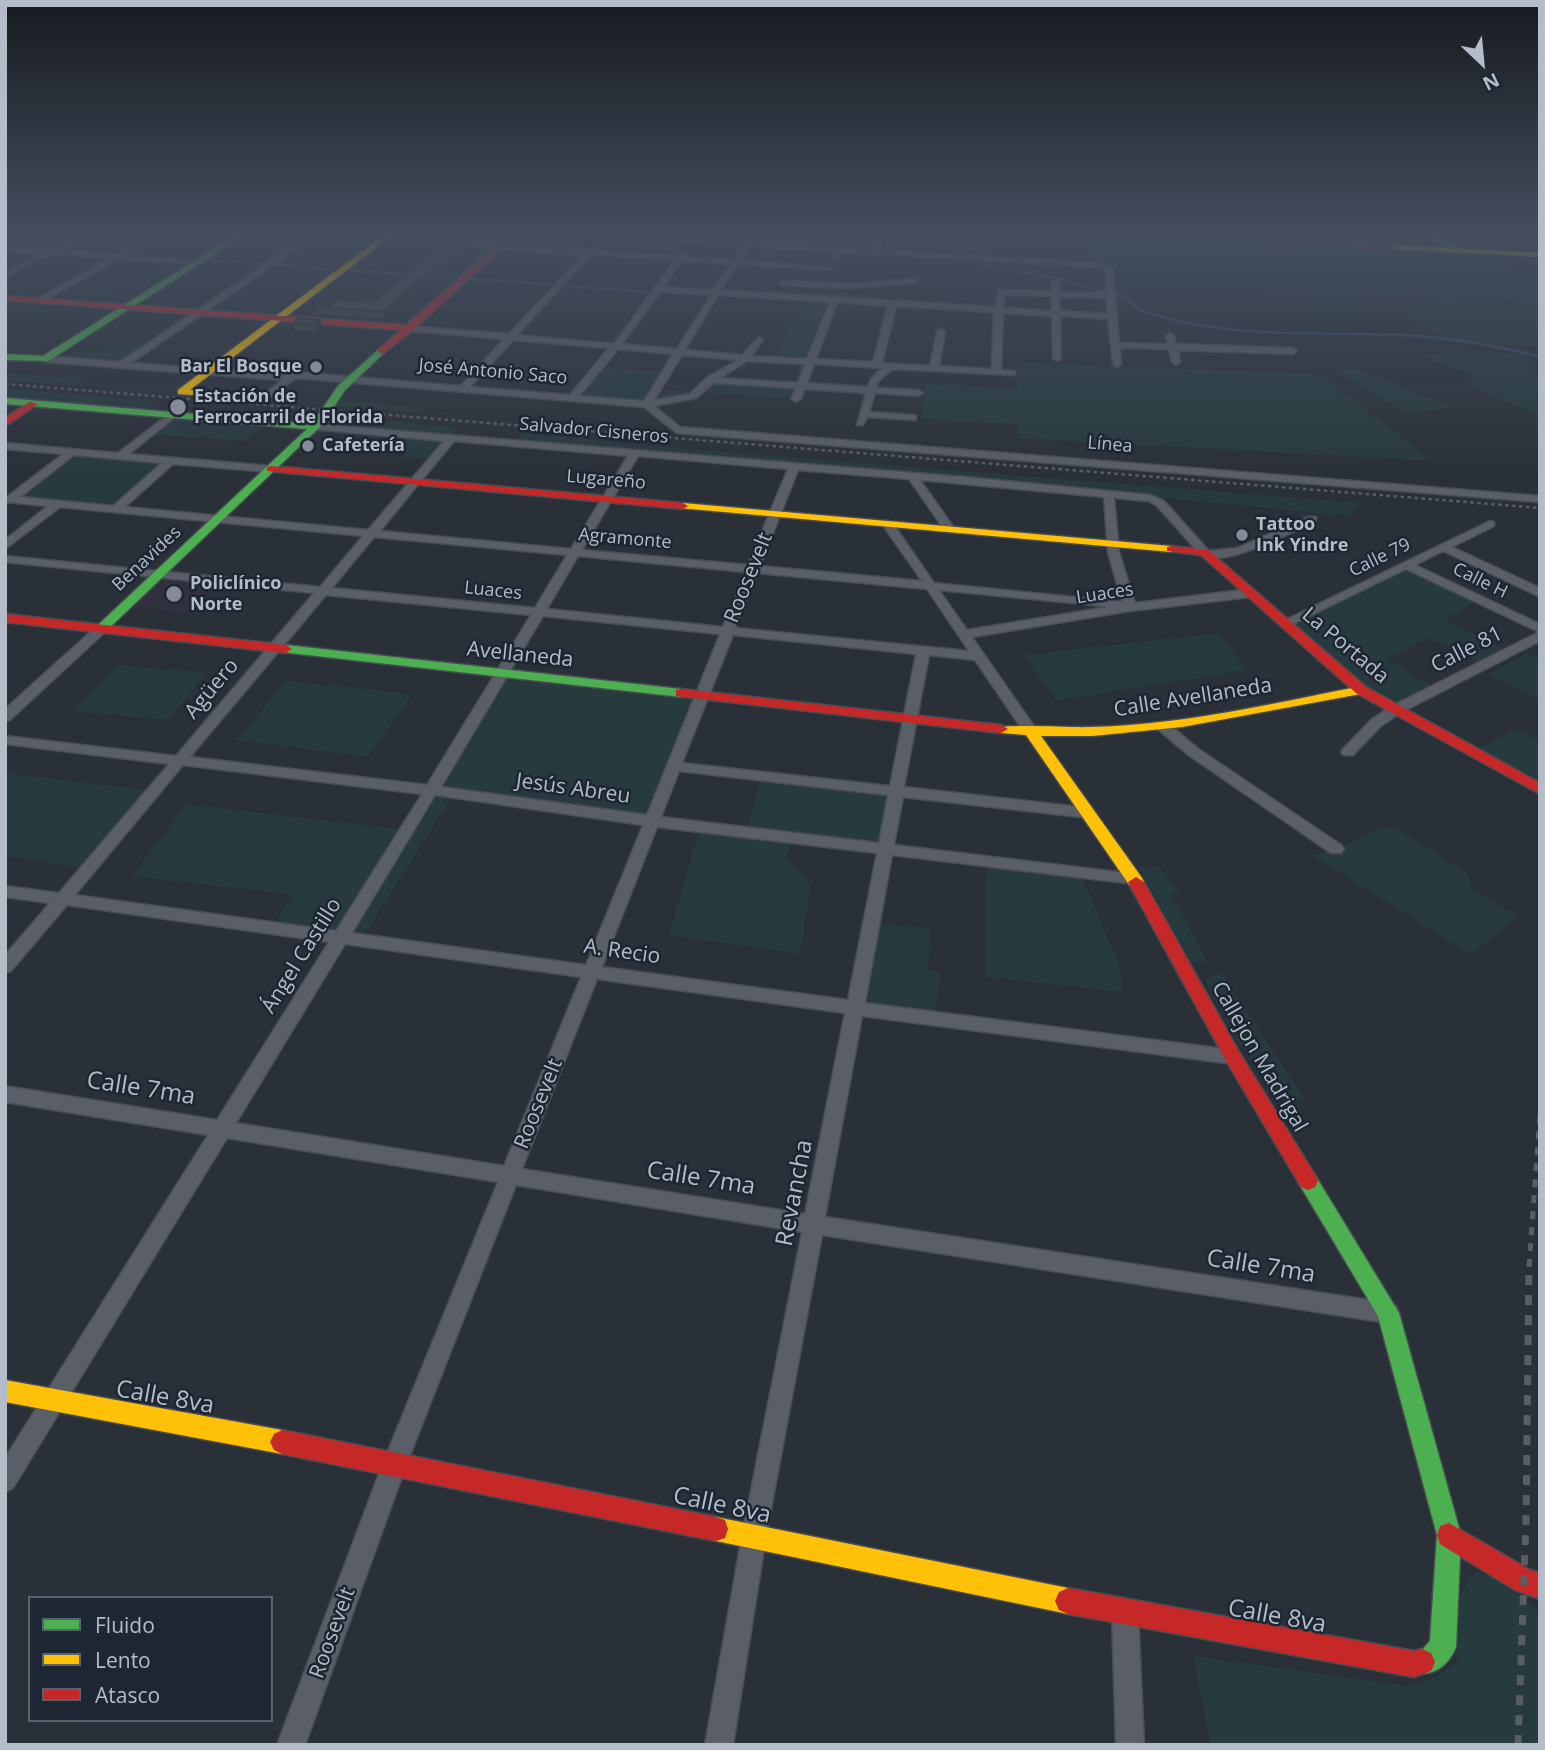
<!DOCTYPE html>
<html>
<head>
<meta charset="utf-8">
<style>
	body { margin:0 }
	#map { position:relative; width:1545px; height:1750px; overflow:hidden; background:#2a3038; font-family:"Open Sans",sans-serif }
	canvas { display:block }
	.frame { position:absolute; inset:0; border:7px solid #b4bcc9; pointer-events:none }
	.legend { position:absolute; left:28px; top:1596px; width:245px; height:126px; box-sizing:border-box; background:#1d2633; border:2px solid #59626f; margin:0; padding:9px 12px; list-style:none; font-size:21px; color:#b4bcc9 }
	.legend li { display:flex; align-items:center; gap:14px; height:35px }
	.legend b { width:35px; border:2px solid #59626f }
	.north { position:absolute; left:1447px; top:28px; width:70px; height:70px; -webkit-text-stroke:5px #1d2633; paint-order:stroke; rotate:154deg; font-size:19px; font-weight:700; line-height:28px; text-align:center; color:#b4bcc9 }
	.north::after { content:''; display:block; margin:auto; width:24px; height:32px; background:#b4bcc9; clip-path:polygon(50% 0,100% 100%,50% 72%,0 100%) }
</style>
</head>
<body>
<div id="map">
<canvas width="1545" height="1750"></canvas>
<div class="frame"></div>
<ul class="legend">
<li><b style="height:9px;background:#4caf50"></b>Fluido</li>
<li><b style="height:9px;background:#ffc107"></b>Lento</li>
<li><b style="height:9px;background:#c62828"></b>Atasco</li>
</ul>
<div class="north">N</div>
</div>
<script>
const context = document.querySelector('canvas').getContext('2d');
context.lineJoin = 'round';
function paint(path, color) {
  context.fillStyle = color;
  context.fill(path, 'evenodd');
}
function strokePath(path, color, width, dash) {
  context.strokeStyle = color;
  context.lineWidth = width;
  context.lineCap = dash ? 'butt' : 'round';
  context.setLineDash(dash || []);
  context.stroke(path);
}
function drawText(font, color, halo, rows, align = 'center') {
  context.font = font + ' "Open Sans",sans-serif';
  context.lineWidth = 5;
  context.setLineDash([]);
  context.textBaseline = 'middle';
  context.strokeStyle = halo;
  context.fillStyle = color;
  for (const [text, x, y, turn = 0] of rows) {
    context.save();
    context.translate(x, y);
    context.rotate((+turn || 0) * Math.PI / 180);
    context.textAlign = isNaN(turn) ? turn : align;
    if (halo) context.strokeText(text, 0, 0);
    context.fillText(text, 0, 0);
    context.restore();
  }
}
paint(new Path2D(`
	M 158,575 L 222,581 L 190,614 L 124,607 Z`), '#31303e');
paint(new Path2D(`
	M 921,231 L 980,231 L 969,256 L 959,255 L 955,247 Z
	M 1062,231 L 1131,231 L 1468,250 L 1540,283 L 1540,301 L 1534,304 L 1442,291 L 1387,294 L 1131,283 L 1092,264 L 1087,253 Z
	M 1223,231 L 1416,231 L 1434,241 L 1429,245 L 1223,235 Z
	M 1445,231 L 1540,231 L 1540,243 Z
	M 181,262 L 189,264 L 177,272 L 166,271 L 144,280 L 62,301 L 53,300 L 127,281 Z
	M 819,292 L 850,294 L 844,302 L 834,301 L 796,399 L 697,392 L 693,396 L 647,404 L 572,398 L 599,367 L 667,372 L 657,390 L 697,392 L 709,380 L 795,385 L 801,364 L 747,361 L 775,359 L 802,300 L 787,299 L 790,294 L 813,295 Z
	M 1454,298 L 1540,307 L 1540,347 C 1500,344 1434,346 1408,313 C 1416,296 1436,299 1454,298 Z
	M 1295,299 L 1360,301 L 1368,303 L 1374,312 L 1367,314 L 1294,312 L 1283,307 L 1281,300 Z
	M 111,344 L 150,346 L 122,365 L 64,361 L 82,349 L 101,350 Z
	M 1479,350 L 1521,355 L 1538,364 L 1531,368 L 1540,377 L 1540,416 L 1463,383 L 1475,379 C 1460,367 1440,366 1423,356 Z
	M 1017,362 L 1318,374 L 1434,461 L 1018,438 L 1017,424 L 921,419 L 925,384 L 1017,389 Z
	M 1333,369 L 1358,369 L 1454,408 L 1406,413 Z
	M 5,373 L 83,379 L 73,386 L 5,380 Z
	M 5,388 L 156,402 L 143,413 L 5,401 Z
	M 338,400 L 421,407 L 419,410 L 475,416 L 333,406 Z
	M 260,410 L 317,415 L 313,422 L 307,424 L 252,419 Z
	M 172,415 L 265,426 L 244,441 L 148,434 Z
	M 329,415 L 456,428 L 449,435 L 323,425 Z
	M 523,433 L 676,448 L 1363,503 L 1350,516 L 785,462 L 515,441 Z
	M 410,438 L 445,440 L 430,459 L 401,457 L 406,450 L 399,449 Z
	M 76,456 L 161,463 L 111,505 L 22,497 Z
	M 1406,565 L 1478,600 L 1445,619 L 1509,652 L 1484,664 L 1428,638 L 1387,659 L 1437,689 L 1395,710 L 1285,623 Z
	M 1220,633 L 1246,670 L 1056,701 L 1024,655 Z
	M 1527,653 L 1540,659 L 1540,701 L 1489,674 Z
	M 117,665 L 207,673 L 168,720 L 73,711 Z
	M 500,674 L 703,695 L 652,821 L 431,791 L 436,796 L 452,797 L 364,935 L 351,933 L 366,904 L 353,904 L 336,930 L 275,923 L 293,895 L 132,876 L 187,804 L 406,830 Z
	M 287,681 L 413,694 L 368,757 L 236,740 Z
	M 1515,729 L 1540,741 L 1540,790 L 1474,752 Z
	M 5,773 L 154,791 L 88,869 L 5,856 Z
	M 762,776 L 896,791 L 884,848 L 794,838 L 786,858 L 811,886 L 800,954 L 669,935 L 700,827 L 746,832 Z
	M 1383,827 L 1399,830 L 1468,874 L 1471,889 L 1519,916 L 1471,955 L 1312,855 L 1336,849 Z
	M 986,860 L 1080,872 L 1121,970 L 1122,992 L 985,977 Z
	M 1159,866 L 1180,892 L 1171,894 L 1206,960 L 1200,964 L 1191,963 L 1140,868 Z
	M 879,923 L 930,929 L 928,970 L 940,973 L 935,1013 L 872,1008 L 868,1003 Z
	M 1220,972 L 1307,1102 L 1278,1101 L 1270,1093 L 1254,1061 L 1239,1044 L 1205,980 Z
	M 1475,1572 L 1501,1581 L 1540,1613 L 1540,1745 L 1211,1745 L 1193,1656 L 1409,1686 L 1437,1676 L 1457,1662 L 1460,1595 Z`), '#273a3e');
strokePath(new Path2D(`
	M 929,231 C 943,237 958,241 963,257 C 995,271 1027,272 1061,279 C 1076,282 1089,289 1104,292
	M 211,260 L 411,275
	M 430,276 L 555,285
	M 567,286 L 649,292
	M 1115,293 C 1129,298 1127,299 1136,307 C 1146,315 1180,321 1193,324 C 1262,337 1332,332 1402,335 C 1449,337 1495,345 1540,357`), '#384963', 2.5);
const street = new Path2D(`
	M 13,231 L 23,231 L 5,240 L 5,235 Z
	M 84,231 L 93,231 L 58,250 L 117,254 L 158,231 L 167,231 L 126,255 L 203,262 L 199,264 L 119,259 L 40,303 L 37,299 L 110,258 L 50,254 L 5,277 L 5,272 L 40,254 L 5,251 L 5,247 L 48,250 Z
	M 314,231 L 323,231 L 131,363 L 288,375 L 294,372 L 461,386 L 504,339 L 410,331 L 407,330 L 407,326 L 509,334 L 583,255 L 451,246 L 448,242 L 587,250 L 594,245 L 598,247 L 595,251 L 678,256 L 684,251 L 688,253 L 685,257 L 733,260 L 741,246 L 513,231 L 743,242 L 750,231 L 758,231 L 751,242 L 836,247 L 843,231 L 851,231 L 843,248 L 872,250 L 876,231 L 884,231 L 879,250 L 1097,263 L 1113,269 L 1119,343 L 1168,344 L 1166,336 L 1170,333 L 1174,336 L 1176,344 L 1293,348 L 1297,351 L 1293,354 L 1178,350 L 1180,362 L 1176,365 L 1172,362 L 1169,349 L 1120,348 L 1121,364 L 1117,367 L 1113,364 L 1108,319 L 1060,316 L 1061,358 L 1057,361 L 1053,358 L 1052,316 L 1003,313 L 1001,370 L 1015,371 L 1015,375 L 892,369 L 878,382 L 876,388 L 918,390 L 923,393 L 918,396 L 875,393 L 869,412 L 913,415 L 916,416 L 916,420 L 867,417 L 863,425 L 857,425 L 866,393 L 805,389 L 801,399 L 796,402 L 791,399 L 796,388 L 714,383 L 696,398 L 654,406 L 680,427 L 1540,496 L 1540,502 L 677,433 L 644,407 L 296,378 L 265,401 L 260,398 L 262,396 L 282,380 L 45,362 L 41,359 L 45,356 L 120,362 ZM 748,247 L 834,252 L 831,257 L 835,259 L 841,252 L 1096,267 L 1106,272 L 1106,293 L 1059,292 L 1059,282 L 1055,280 L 1051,282 L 1051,291 L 999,290 L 995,307 L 721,290 L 737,264 L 830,270 L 834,268 L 740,260 ZM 591,255 L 675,260 L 614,344 L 517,335 ZM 682,261 L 730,264 L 714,290 L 663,287 ZM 660,292 L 711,295 L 677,349 L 622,344 ZM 718,295 L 830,302 L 807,359 L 751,356 L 763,340 L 759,337 L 742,355 L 685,350 ZM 1005,295 L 1051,296 L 1052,311 L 1003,308 ZM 1059,297 L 1106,298 L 1108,314 L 1060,311 ZM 837,302 L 888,306 L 873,362 L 816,359 ZM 896,306 L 994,312 L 992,369 L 939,366 L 945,332 L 941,329 L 937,332 L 930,366 L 882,363 ZM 513,340 L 609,348 L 570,395 L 470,387 ZM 618,349 L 673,354 L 644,401 L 579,396 ZM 682,355 L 738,360 L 706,378 L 690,394 L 654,400 ZM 747,361 L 805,364 L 798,383 L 720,378 ZM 814,364 L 882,368 L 871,379 L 867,387 L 807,383 Z
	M 917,279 L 914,283 L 849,288 L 783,285 L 779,283 L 783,281 L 849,284 Z
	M 172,412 L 177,415 L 175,417 L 129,454 L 271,466 L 276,469 L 271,472 L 173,464 L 125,507 L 368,530 L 444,441 L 311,429 L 311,425 L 314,424 L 964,477 L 1151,495 L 1164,501 L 1209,551 L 1237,548 L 1308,517 L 1316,517 L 1316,521 C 1293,531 1220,571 1200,554 L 1156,505 L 1148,501 L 1114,498 L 1119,552 L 1135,603 L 1251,589 L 1257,593 L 1251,597 L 1130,611 L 972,637 L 1038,732 L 1036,735 L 1026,735 L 975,660 L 929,655 L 904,787 L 1089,808 L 1096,813 L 1089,818 L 903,797 L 894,845 L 1134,874 L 1142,879 L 1134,884 L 892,855 L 865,1003 L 1233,1050 L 1239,1052 L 1242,1057 L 1239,1062 L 1233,1064 L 862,1016 L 825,1217 L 1388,1303 L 1396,1306 L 1399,1313 L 1396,1320 L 1388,1323 L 822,1235 L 766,1536 L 733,1745 L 705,1745 L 742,1536 L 802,1232 L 516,1185 L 407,1463 L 305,1745 L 277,1745 L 383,1463 L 498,1182 L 227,1138 L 13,1488 L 5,1492 L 5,1458 L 208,1135 L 5,1102 L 5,1086 L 217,1120 L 329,942 L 67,905 L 11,971 L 5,973 L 5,955 L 50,903 L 5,897 L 5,886 L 59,893 L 169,764 L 5,744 L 5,736 L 176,756 L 314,593 L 5,562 L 5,556 L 320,587 L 363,536 L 60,507 L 5,549 L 5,540 L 48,506 L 5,502 L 5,496 L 8,496 L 63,454 L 5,449 L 5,443 L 118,453 ZM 454,441 L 628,456 L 571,549 L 380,531 ZM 74,455 L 162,463 L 113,506 L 20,497 ZM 638,456 L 788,469 L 748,565 L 582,550 ZM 798,470 L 909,479 L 945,531 L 949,532 L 955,529 L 920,480 L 1104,497 L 1108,552 L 1122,602 L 934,583 L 892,522 L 888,521 L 882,524 L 922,581 L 760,566 ZM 374,537 L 567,555 L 535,608 L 332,588 ZM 578,556 L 746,572 L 723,627 L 547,609 ZM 757,573 L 927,589 L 969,651 L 735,628 ZM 939,590 L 1093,605 L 1108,607 L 967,630 ZM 326,595 L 531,615 L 427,785 L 190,757 ZM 543,616 L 720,634 L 647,815 L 441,787 ZM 733,635 L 916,654 L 890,786 L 682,763 ZM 183,765 L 422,794 L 336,931 L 75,895 ZM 679,771 L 888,795 L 879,843 L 661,817 ZM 435,795 L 643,825 L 586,965 L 352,933 ZM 657,827 L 877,853 L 848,1000 L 602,967 ZM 345,944 L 581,977 L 504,1166 L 236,1123 ZM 597,979 L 845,1013 L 805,1214 L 522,1169 Z
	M 1490,521 L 1494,522 L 1494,526 L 1452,547 L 1540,588 L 1540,597 L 1443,551 L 1415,565 L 1540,624 L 1540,641 L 1400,713 L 1381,726 L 1353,755 L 1343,755 L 1341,752 L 1343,749 L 1371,720 L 1390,707 L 1539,632 L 1406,569 L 1289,626 L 1281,626 L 1279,623 Z
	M 101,625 L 107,629 L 105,632 L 10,720 L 5,721 L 5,709 L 97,626 Z
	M 1163,722 L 1168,723 L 1197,748 L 1341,845 L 1344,849 L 1341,853 L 1331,853 L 1187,754 L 1158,729 L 1156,726 Z
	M 1125,1600 L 1134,1604 L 1138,1613 L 1144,1745 L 1116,1745 L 1112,1613 L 1116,1604 Z`);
const fast = new Path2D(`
	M 242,231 L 251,231 L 48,361 L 5,360 L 5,354 L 43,356 Z
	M 1418,231 L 1428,231 L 1462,249 L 1455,251 Z
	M 379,349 L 386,351 L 345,390 L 322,425 L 105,632 L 97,632 L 97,626 L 307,429 L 5,404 L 5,398 L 312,424 L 338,386 Z
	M 286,645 L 681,689 L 688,693 L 681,697 L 281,652 L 280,649 Z
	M 1308,1172 L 1315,1175 L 1399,1313 L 1461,1535 L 1456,1647 C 1449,1665 1432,1679 1413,1671 L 1409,1662 L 1413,1653 L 1423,1649 L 1430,1641 L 1437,1535 L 1378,1316 L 1301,1187 L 1298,1181 L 1301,1175 Z`);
const slow = new Path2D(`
	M 389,231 L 398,231 L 190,390 L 265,395 L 270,398 L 268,400 L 178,394 L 178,390 Z
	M 1395,245 L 1540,253 L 1540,257 L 1398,249 Z
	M 683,503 L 1171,546 L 1177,549 L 1171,552 L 679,508 L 679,504 Z
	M 1361,686 L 1368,690 L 1366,693 L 1182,727 L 1092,736 L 1041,736 L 1142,878 L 1144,882 L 1142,886 L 1130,886 L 1026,735 L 1001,733 L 994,729 C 1001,723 1073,728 1089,727 C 1181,725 1272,704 1361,686 Z
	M 5,1380 L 282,1430 L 290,1434 L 294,1442 L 290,1450 L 282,1454 L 5,1402 Z
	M 716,1517 L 1068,1588 L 1077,1592 L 1081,1601 L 1077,1610 L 1068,1614 L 716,1541 L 707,1538 L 704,1529 L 707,1520 Z`);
const jam = new Path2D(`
	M 513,231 L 521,231 L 413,330 L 382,354 L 378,351 L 379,349 L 401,330 L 5,300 L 5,296 L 406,325 Z
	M 1127,231 L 1167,231 L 1402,247 L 1398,249 Z
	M 30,402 L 38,404 L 5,426 L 5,418 Z
	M 271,466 L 683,503 L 688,506 L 683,509 L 267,471 L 267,467 Z
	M 1171,546 L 1208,550 L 1366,687 L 1540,783 L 1540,794 L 1356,693 L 1201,555 L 1167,551 L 1167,547 Z
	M 5,614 L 286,645 L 292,649 L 286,653 L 5,622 Z
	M 681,689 L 1001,725 L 1008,729 L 1001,733 L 676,696 L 676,690 Z
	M 1136,877 L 1144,882 L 1239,1052 L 1315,1175 L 1318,1181 L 1315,1187 L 1308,1190 L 1301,1187 L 1227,1062 L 1128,882 Z
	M 282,1430 L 716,1517 L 725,1520 L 728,1529 L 725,1538 L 716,1541 L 282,1454 L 274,1450 L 270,1442 L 274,1434 Z
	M 1449,1523 L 1530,1570 L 1540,1573 L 1540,1599 L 1515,1590 L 1440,1544 L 1437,1535 L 1440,1526 Z
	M 1068,1588 L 1414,1651 L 1422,1649 L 1431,1653 L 1435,1662 L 1431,1671 L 1414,1677 L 1068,1614 L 1059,1610 L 1055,1601 L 1059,1592 Z`);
strokePath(street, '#484c53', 3);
strokePath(fast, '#484c53', 3);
strokePath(slow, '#484c53', 3);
strokePath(jam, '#484c53', 3);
paint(street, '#5a5e66');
paint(fast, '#4caf50');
paint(slow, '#ffc107');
paint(jam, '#c62828');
strokePath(new Path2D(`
	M 5,384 L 1540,508`), '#595d64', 2.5, [3.5, 3.5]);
strokePath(new Path2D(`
	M 1529,1267 L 1540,1114`), '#595d64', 5, [8, 8]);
strokePath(new Path2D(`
	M 1518,1745 L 1526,1521 L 1529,1265`), '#595d64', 7, [10, 10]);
paint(new Path2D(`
	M 492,232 L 481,242 L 456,240 L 455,235 Z
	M 470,244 L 471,250 L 459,254 L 427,284 L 421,284 L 385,318 L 315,314 L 314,307 L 327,308 L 373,302 Z
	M 320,320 L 322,328 L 317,332 L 295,331 L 293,323 Z`), '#3a3f45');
paint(new Path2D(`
	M 487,231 L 492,231 L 492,232 L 481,242 L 481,236 Z
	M 470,244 L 471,250 L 459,254 L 427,284 L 426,277 L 458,248 Z
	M 420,277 L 421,284 L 385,318 L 384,311 Z
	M 320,320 L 322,328 L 317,332 L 315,324 Z`), '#303338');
const building = new Path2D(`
	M 460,231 L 487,231 L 481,236 L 455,235 Z
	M 446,242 L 470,244 L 458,248 L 426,277 L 420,277 L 384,311 L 314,307 L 327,308 L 337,300 L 373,302 Z
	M 299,318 L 320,320 L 315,324 L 293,323 Z`);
paint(building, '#444950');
strokePath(building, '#303338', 2);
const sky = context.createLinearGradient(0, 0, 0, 476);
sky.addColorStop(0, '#171a1f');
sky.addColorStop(0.49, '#444e5e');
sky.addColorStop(1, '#444e5e00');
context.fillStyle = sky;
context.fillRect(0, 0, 1545, 476);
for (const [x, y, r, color] of [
	[316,367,7,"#848b96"],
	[178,407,9,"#848b96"],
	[308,446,7,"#848b96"],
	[1242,535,7,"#848b96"],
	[174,594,9,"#848b96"]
]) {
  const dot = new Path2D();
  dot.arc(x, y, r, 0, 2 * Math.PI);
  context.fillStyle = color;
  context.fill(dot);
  strokePath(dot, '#1d2633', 2.5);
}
drawText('bold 18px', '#b4bcc9', '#1d2633', [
	["Bar El Bosque",302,367,"right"],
	["Estación de",194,397],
	["Ferrocarril de Florida",194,418],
	["Cafetería",322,446],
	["Tattoo",1256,525],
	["Ink Yindre",1256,546],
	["Policlínico",190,584],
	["Norte",190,605]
], 'left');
drawText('18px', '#b4bcc9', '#1d2633', [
	["José Antonio Saco",493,372,5],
	["Salvador Cisneros",594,431,5],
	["Línea",1110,445,5],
	["Lugareño",606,480,5],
	["Agramonte",625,539,5],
	["Calle 79",1380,558,-26],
	["Benavides",147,559,-43],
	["Calle H",1480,581,26],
	["Luaces",493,591,6],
	["Luaces",1105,594,-9]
]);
drawText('21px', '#b4bcc9', '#1d2633', [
	["Roosevelt",749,578,-68],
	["La Portada",1345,646,40],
	["Calle 81",1467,650,-27],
	["Avellaneda",520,655,6],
	["Agüero",212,689,-50],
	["Calle Avellaneda",1193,698,-9],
	["Jesús Abreu",573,789,8],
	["A. Recio",622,952,8],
	["Ángel Castillo",302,956,-58],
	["Callejon Madrigal",1259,1057,60],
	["Roosevelt",539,1104,-68],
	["Roosevelt",333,1633,-70]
]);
drawText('24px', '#b4bcc9', '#1d2633', [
	["Calle 7ma",141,1089,9],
	["Calle 7ma",701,1179,9],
	["Revancha",795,1193,-79],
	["Calle 7ma",1261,1267,9],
	["Calle 8va",165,1398,10],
	["Calle 8va",722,1506,12],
	["Calle 8va",1277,1617,10]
]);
</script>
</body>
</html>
